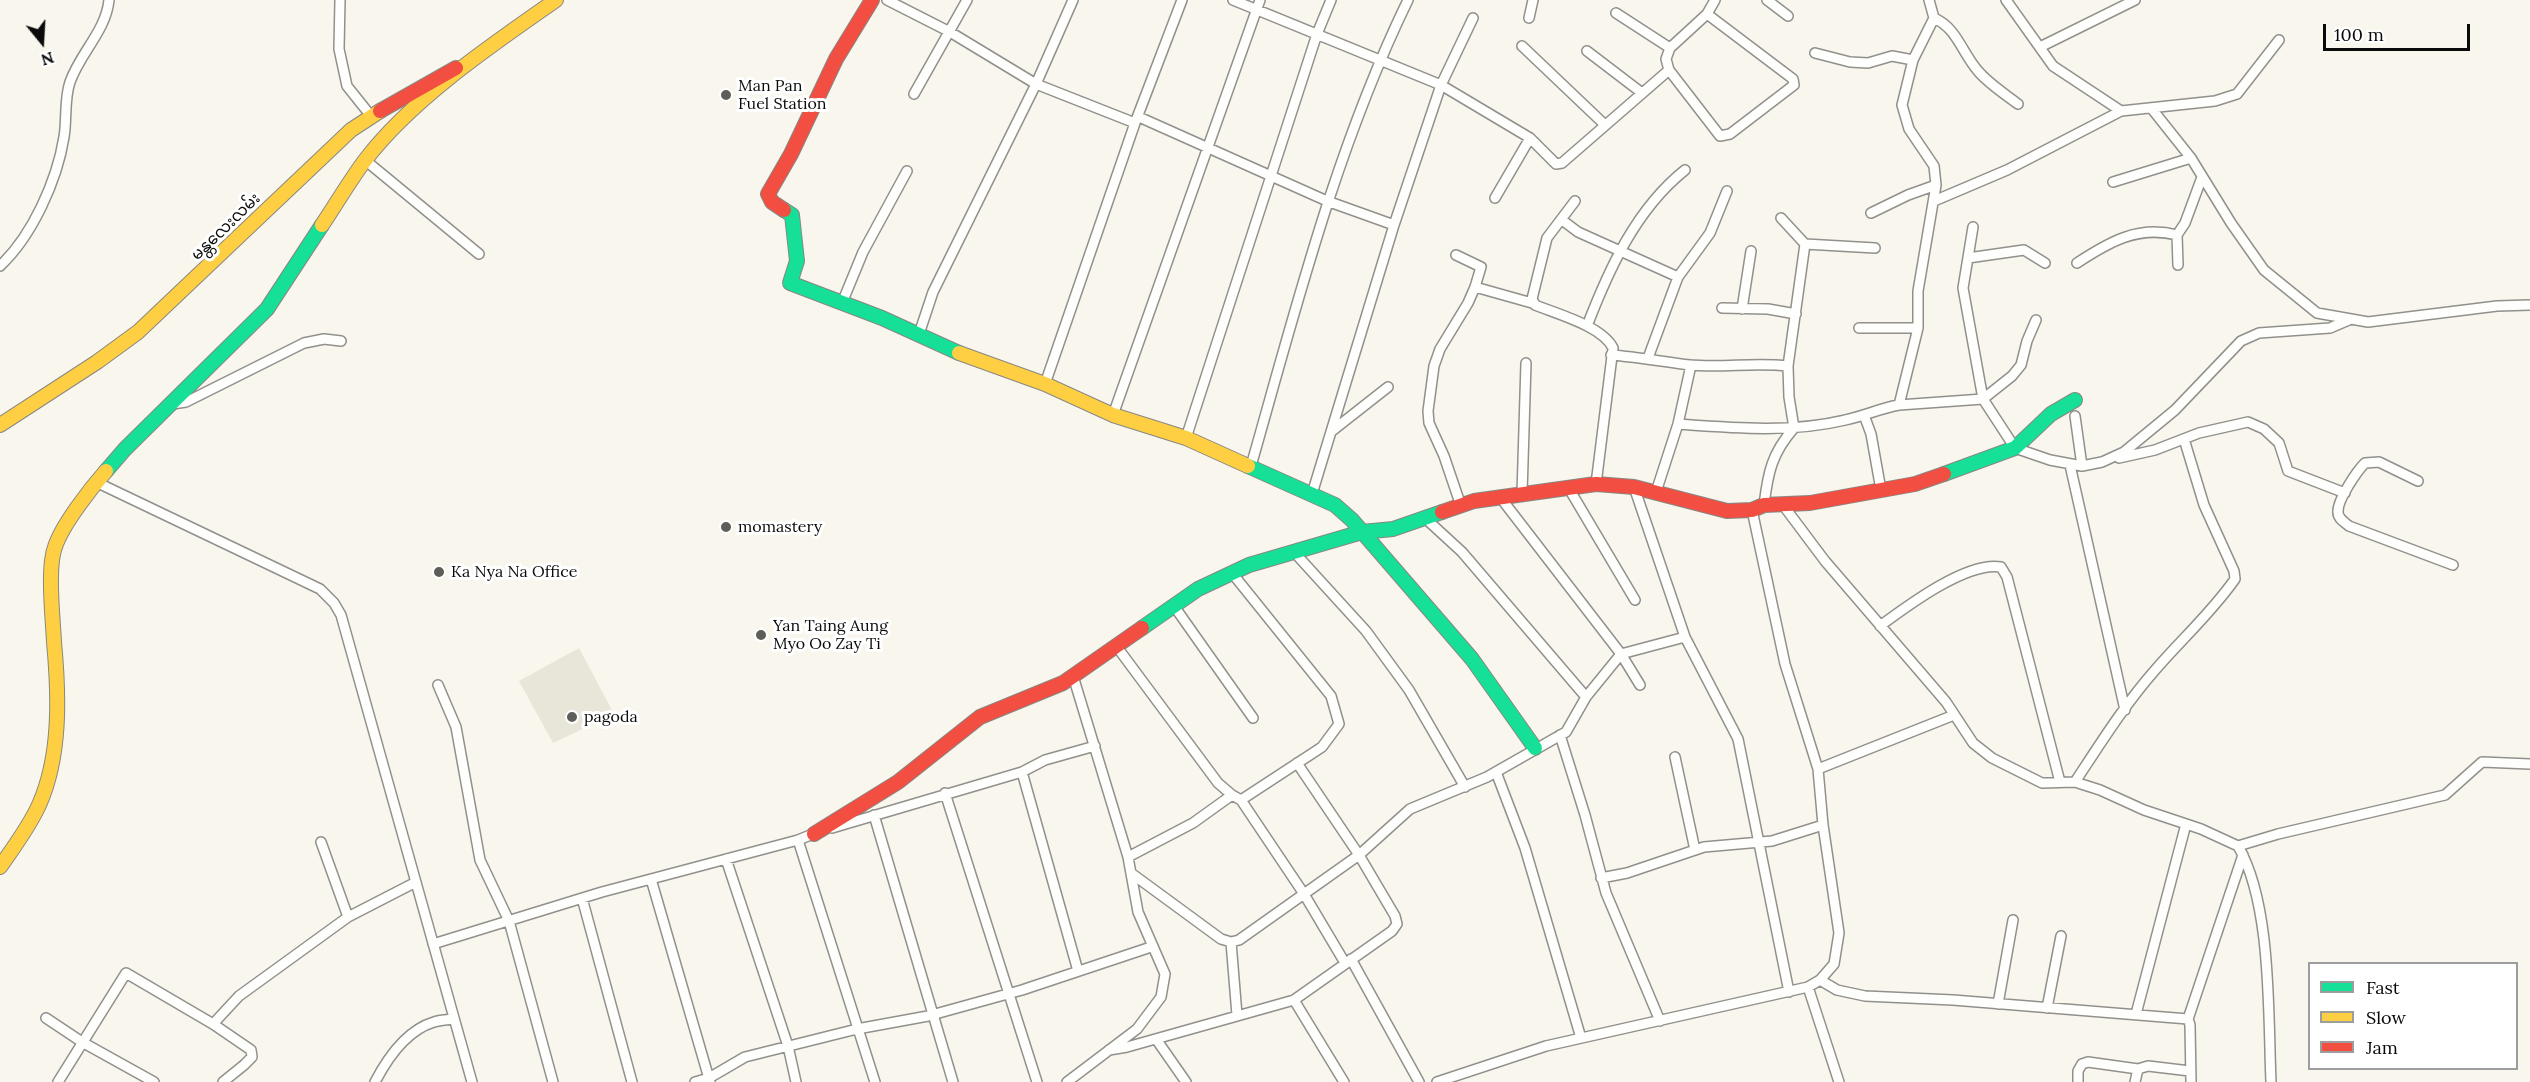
<!DOCTYPE html>
<html>
<head>
<meta charset="utf-8">
<style>
	body { margin:0 }
	#map { position:relative; width:2530px; height:1082px; overflow:hidden; background:#f8f6ed; font-family:Lora,serif }
	canvas { display:block }
	.legend { position:absolute; left:2308px; top:962px; width:210px; height:108px; box-sizing:border-box; background:#fff; border:2px solid #9d9d9d; margin:0; padding:8px 10px; list-style:none; font-size:18px; color:#0a0a0a }
	.legend li { display:flex; align-items:center; gap:12px; height:30px }
	.legend b { width:30px; border:2px solid #9d9d9d }
	.north { position:absolute; left:12px; top:12px; width:60px; height:60px; -webkit-text-stroke:4px #fff; paint-order:stroke; rotate:162deg; font-size:16px; font-weight:700; line-height:24px; text-align:center; color:#0a0a0a }
	.north::after { content:''; display:block; margin:auto; width:21px; height:27px; background:#0a0a0a; clip-path:polygon(50% 0,100% 100%,50% 72%,0 100%) }
	.scale { position:absolute; left:2323px; top:24px; width:147px; height:27px; box-sizing:border-box; border:3px solid #0a0a0a; border-top:0; padding-left:8px; font-size:18px; line-height:21px; white-space:nowrap; color:#0a0a0a; -webkit-text-stroke:4px #fff; paint-order:stroke }
</style>
</head>
<body>
<div id="map">
<canvas width="2530" height="1082"></canvas>
<ul class="legend">
<li><b style="height:8px;background:#16e098"></b>Fast</li>
<li><b style="height:8px;background:#ffcf43"></b>Slow</li>
<li><b style="height:8px;background:#f24e42"></b>Jam</li>
</ul>
<div class="north">N</div>
<div class="scale">100 m</div>
</div>
<script>
const context = document.querySelector('canvas').getContext('2d');
context.lineJoin = 'round';
function paint(path, color) {
  context.fillStyle = color;
  context.fill(path, 'evenodd');
}
function strokePath(path, color, width, dash) {
  context.strokeStyle = color;
  context.lineWidth = width;
  context.lineCap = dash ? 'butt' : 'round';
  context.setLineDash(dash || []);
  context.stroke(path);
}
function drawText(font, color, halo, rows, align = 'center') {
  context.font = font + ' Lora,"Noto Sans Myanmar",serif';
  context.lineWidth = 6;
  context.setLineDash([]);
  context.textBaseline = 'middle';
  context.strokeStyle = halo;
  context.fillStyle = color;
  for (const [text, x, y, turn = 0] of rows) {
    context.save();
    context.translate(x, y);
    context.rotate((+turn || 0) * Math.PI / 180);
    context.textAlign = isNaN(turn) ? turn : align;
    if (halo) context.strokeText(text, 0, 0);
    context.fillText(text, 0, 0);
    context.restore();
  }
}
paint(new Path2D(`
	M 579,648 L 614,714 L 553,743 L 519,681 Z`), '#e8e5d9');
const street = new Path2D(`
	M 340,0 L 339,49 L 347,86 L 371,116
	M 887,0 L 950,32 L 1036,84 L 1135,123
	M 1233,0 L 1441,85 L 1530,138 L 1556,164 L 1562,163 L 1669,70
	M 1767,0 L 1788,16
	M 2006,0 L 2053,66 L 2121,111
	M 1616,13 L 1670,48 L 1707,14 L 1715,0
	M 1529,18 L 1533,0
	M 1934,18 C 1957,28 1962,53 1978,71 C 1989,84 2005,94 2018,104
	M 1522,46 L 1604,124
	M 2040,47 L 2135,0
	M 1670,48 L 1666,59 L 1669,70 L 1720,136 L 1730,134 L 1794,85 L 1793,79 L 1707,14
	M 1587,51 L 1642,93
	M 1815,53 L 1850,62 L 1868,63 L 1892,56 L 1913,60
	M 914,94 L 967,0
	M 2152,109 L 2191,158 L 2231,223 L 2264,270 L 2317,313 L 2368,322 L 2497,306 L 2530,305
	M 1139,117 L 1327,201 L 1394,225
	M 365,160 L 479,254
	M 2113,182 L 2191,158
	M 1495,198 L 1530,138
	M 1575,201 L 1547,238 L 1532,299 L 1535,305 C 1557,314 1602,326 1613,348 L 1596,484
	M 1934,201 L 2007,170 L 2121,111 L 2215,101 L 2237,94 L 2279,40
	M 1871,213 L 1908,195 L 1936,185
	M 1781,218 L 1805,244 L 1875,248
	M 1562,220 L 1578,232 L 1678,277
	M 1973,227 L 1963,288 L 1983,399 L 2015,448 L 2050,460 L 2082,466 L 2102,462 L 2124,452 L 2175,410 L 2241,341 L 2259,333 L 2330,328 L 2351,319
	M 2177,235 L 2178,265
	M 1456,255 L 1481,267 L 1475,287
	M 1968,258 L 2024,250 L 2045,263
	M 2077,263 C 2109,242 2138,225 2177,235 L 2185,223 L 2202,177
	M 0,266 C 32,236 57,181 64,137 C 67,120 64,99 70,82 C 80,53 106,31 109,0
	M 842,303 L 863,252 L 907,171
	M 1722,308 L 1768,309 L 1796,314
	M 1742,309 L 1751,251
	M 1587,326 C 1609,269 1636,209 1685,170
	M 1859,328 L 1918,328
	M 919,334 L 933,292 L 1036,84 L 1073,0
	M 1611,355 C 1638,357 1664,362 1690,365 C 1723,368 1755,362 1788,366
	M 1648,358 L 1678,277 L 1710,233 L 1727,191
	M 1045,384 L 1135,123 L 1182,0
	M 172,404 L 186,402 L 304,343 L 324,339 L 341,341
	M 1899,405 L 1983,399 L 2012,376 L 2021,365 L 2027,341 L 2036,320
	M 1113,415 L 1260,0
	M 1864,415 L 1871,434 L 1881,490
	M 2075,416 L 2082,466
	M 1678,424 C 1733,428 1791,433 1845,420 C 1864,416 1881,408 1899,405 L 1918,328 L 1918,291 L 1936,185 L 1934,166 L 1909,129 L 1902,105 L 1913,60 L 1934,18 L 1929,0
	M 1332,431 L 1388,387
	M 1186,438 L 1317,34 L 1331,0
	M 2119,458 L 2155,450 L 2199,433 L 2248,422 L 2264,429 L 2279,443 L 2288,471 L 2345,493
	M 2070,465 L 2125,710
	M 1251,466 C 1296,308 1336,148 1408,0
	M 2418,481 L 2379,462 L 2365,463 C 2357,471 2338,499 2338,511 C 2337,518 2344,522 2349,526 L 2453,565
	M 96,482 L 320,589 L 334,603 L 341,615 L 472,1082
	M 1568,487 L 1635,600
	M 1634,487 L 1685,637 L 1738,739 L 1789,992
	M 1656,492 L 1678,424 L 1691,365
	M 1312,494 L 1394,225 L 1441,85 L 1473,18
	M 1522,494 L 1526,363
	M 1500,497 L 1621,654 L 1640,685
	M 1764,505 C 1768,472 1772,453 1794,428 L 1789,397 L 1788,366 L 1805,244
	M 1783,505 L 1825,561 L 1946,702 L 1973,743 L 1992,758 L 2042,783 L 2075,782 L 2100,790 L 2144,810 L 2201,829 L 2238,846 C 2272,904 2268,1015 2271,1082
	M 1461,506 L 1444,456 L 1429,423 L 1428,411 L 1434,366 L 1440,349 L 1468,303 L 1475,287 L 1532,303
	M 1425,518 L 1462,552 L 1586,697
	M 1294,552 L 1366,631 L 1409,690 L 1465,787
	M 1232,573 L 1331,696 L 1339,724 L 1322,747 L 1241,800
	M 1174,606 L 1253,718
	M 1880,626 C 1907,606 1967,561 2001,567 L 2007,577 L 2060,782
	M 1117,647 L 1218,783 L 1232,795 L 1241,800 L 1304,894 L 1345,963
	M 438,685 L 456,727 L 480,860 L 509,921 L 553,1082
	M 1560,735 L 1585,815 L 1606,893 L 1660,1021
	M 1675,757 L 1695,850
	M 1818,769 L 1954,715
	M 1022,772 L 1045,760 L 1095,746
	M 1496,772 L 1525,848 L 1581,1038
	M 2075,782 C 2100,744 2125,704 2156,669 C 2182,639 2212,612 2235,579 L 2234,571 L 2204,505 L 2184,439
	M 945,793 L 1037,1082
	M 874,815 L 953,1082
	M 832,828 L 1022,772 L 1078,971
	M 798,840 L 875,1082
	M 321,842 L 348,917
	M 2238,846 L 2278,834 L 2445,795 L 2482,762 L 2530,764
	M 1128,857 L 1193,823 L 1232,795
	M 726,859 L 788,1046 L 796,1082
	M 1131,873 L 1221,939 L 1231,942 L 1239,940 L 1359,855 L 1410,809 L 1487,777 L 1566,732 L 1586,697 L 1621,654 L 1685,637
	M 1601,878 L 1627,873 L 1704,847 L 1772,841 L 1823,825
	M 651,879 L 710,1082
	M 582,898 L 632,1082
	M 1231,942 L 1237,1015
	M 433,944 L 602,892 L 798,840 L 818,832
	M 1351,959 L 1419,1082
	M 1820,980 L 1837,990 L 1865,996 L 1953,1000 L 2188,1019 L 2190,1025 L 2191,1082
	M 1808,987 L 1839,1082
	M 1294,1000 L 1344,1082
	M 1998,1004 L 2013,920
	M 2047,1008 L 2061,936
	M 2136,1014 L 2186,824
	M 46,1018 L 82,1042 L 154,1082
	M 2188,1019 L 2243,855
	M 213,1024 L 251,1050 L 252,1057 L 244,1065 L 223,1082
	M 1156,1039 L 1186,1082
	M 1109,1050 L 1127,1047 L 1294,1000 L 1392,931 L 1397,924 L 1395,916 L 1359,855 L 1297,763
	M 58,1082 L 126,973 L 213,1024 L 239,996 L 348,917 L 416,882
	M 375,1082 C 387,1059 407,1030 434,1022 C 440,1020 447,1020 453,1019
	M 695,1082 L 709,1078 L 745,1057 L 857,1029 L 928,1016 L 1022,990 L 1151,947
	M 1067,1082 L 1137,1029 L 1161,997 L 1165,974 L 1138,912 L 1128,857 L 1073,676
	M 1437,1082 L 1546,1046 L 1808,987 L 1820,980 L 1834,964 L 1839,933 L 1823,825 L 1818,769 L 1785,664 L 1752,510
	M 2078,1082 L 2078,1071 L 2082,1064 L 2088,1062 L 2138,1069
	M 2135,1082 L 2138,1069 L 2148,1066 L 2190,1071`);
const fast = new Path2D(`
	M 784,210 L 792,215 L 797,261 L 790,283 L 882,318 L 959,353
	M 1248,466 L 1335,505 L 1352,520 L 1472,659 L 1535,748
	M 106,471 L 125,449 L 267,309 L 322,225
	M 1944,474 L 2015,448 L 2051,414 L 2075,400
	M 1142,628 L 1198,589 L 1249,565 L 1362,532 L 1393,529 L 1442,512`);
const slow = new Path2D(`
	M 322,225 C 337,203 350,180 366,159 C 414,97 492,45 556,0
	M 959,353 L 1045,384 L 1113,415 L 1186,438 L 1248,466
	M 0,425 L 97,362 L 138,332 L 351,130 L 380,111
	M 0,867 C 14,847 29,827 39,805 C 61,756 59,695 54,642 C 53,619 47,568 55,547 C 62,525 91,488 106,471`);
const jam = new Path2D(`
	M 380,111 L 456,68
	M 784,210 L 772,202 L 768,194 L 791,154 L 836,59 L 872,0
	M 1442,512 L 1474,501 L 1596,484 L 1634,487 L 1727,511 L 1752,510 L 1764,505 L 1810,503 L 1915,484 L 1944,474
	M 814,834 L 898,782 L 980,717 L 1063,683 L 1142,628`);
strokePath(street, '#91908c', 12);
strokePath(fast, '#888783', 16);
strokePath(slow, '#888783', 16);
strokePath(jam, '#888783', 16);
strokePath(street, '#fefefc', 9);
strokePath(fast, '#16e098', 14);
strokePath(slow, '#ffcf43', 14);
strokePath(jam, '#f24e42', 14);
for (const [x, y, r, color] of [
	[726,95,6,"#5d5d59"],
	[726,527,6,"#5d5d59"],
	[439,572,6,"#5d5d59"],
	[761,635,6,"#5d5d59"],
	[572,717,6,"#5d5d59"]
]) {
  const dot = new Path2D();
  dot.arc(x, y, r, 0, 2 * Math.PI);
  context.fillStyle = color;
  context.fill(dot);
  strokePath(dot, '#fff', 2);
}
drawText('16px', '#0a0a0a', '#fff', [
	["Man Pan",738,86],
	["Fuel Station",738,104],
	["momastery",738,527],
	["Ka Nya Na Office",451,572],
	["Yan Taing Aung",773,626],
	["Myo Oo Zay Ti",773,644],
	["pagoda",584,717]
], 'left');
drawText('16px', '#0a0a0a', '#fff', [
	["မန္တလေးလမ်း",226,227,-44]
]);
</script>
</body>
</html>
